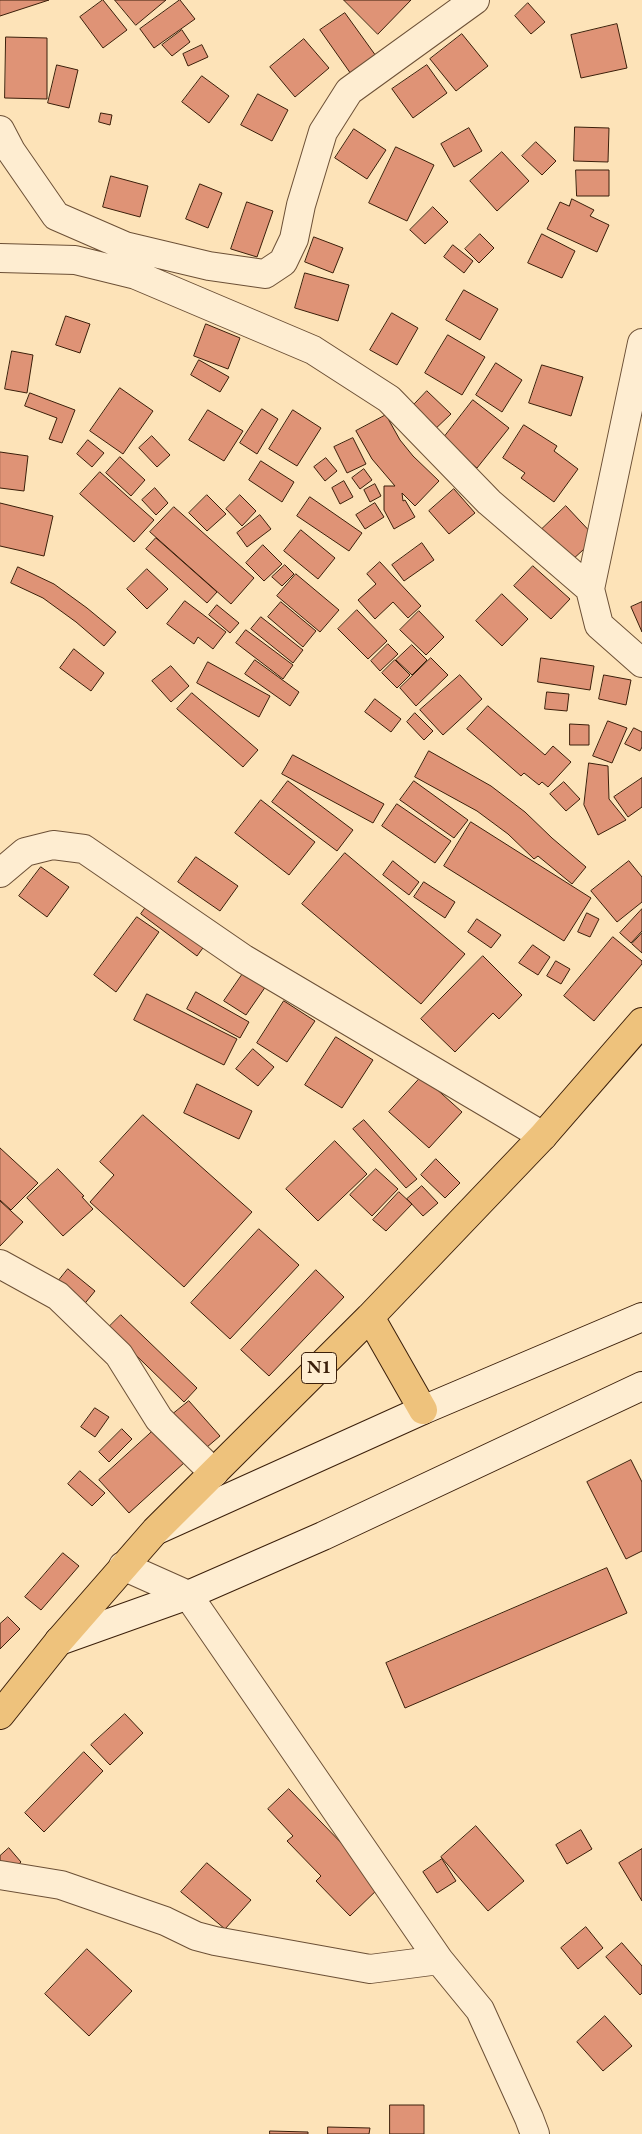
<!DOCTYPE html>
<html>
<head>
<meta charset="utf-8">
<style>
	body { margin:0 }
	canvas { display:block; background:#fde3b8 }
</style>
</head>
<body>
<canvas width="642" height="2134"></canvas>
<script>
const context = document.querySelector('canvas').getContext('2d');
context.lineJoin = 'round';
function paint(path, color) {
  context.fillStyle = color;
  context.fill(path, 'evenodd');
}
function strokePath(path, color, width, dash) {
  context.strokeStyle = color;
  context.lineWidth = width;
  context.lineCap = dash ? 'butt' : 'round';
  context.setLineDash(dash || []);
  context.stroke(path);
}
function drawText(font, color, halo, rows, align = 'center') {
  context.font = font + ' "EB Garamond",serif';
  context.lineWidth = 5;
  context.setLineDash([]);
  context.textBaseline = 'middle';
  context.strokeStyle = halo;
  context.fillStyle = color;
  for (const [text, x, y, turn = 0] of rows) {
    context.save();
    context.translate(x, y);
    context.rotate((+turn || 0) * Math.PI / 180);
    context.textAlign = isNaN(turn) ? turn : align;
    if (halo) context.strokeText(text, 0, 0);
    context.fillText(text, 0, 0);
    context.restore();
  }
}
const building = new Path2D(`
	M 0,0 L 49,0 L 0,16 Z
	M 103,0 L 127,30 L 103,48 L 80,17 Z
	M 115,0 L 166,0 L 136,25 Z
	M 180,0 L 195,19 L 154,48 L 140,29 Z
	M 344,0 L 411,0 L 378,34 Z
	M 528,3 L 545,22 L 531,34 L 515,16 Z
	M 345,13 L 376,56 L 351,74 L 320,30 Z
	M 617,24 L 627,68 L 581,78 L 571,35 Z
	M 182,30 L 190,42 L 172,56 L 162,45 Z
	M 462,34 L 488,66 L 456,91 L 430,59 Z
	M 6,37 L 47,38 L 47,99 L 5,98 Z
	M 304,39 L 329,68 L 295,97 L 270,67 Z
	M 202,45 L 208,57 L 188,66 L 183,54 Z
	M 57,65 L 78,70 L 69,108 L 48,103 Z
	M 427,65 L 447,93 L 413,118 L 392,89 Z
	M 202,76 L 229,96 L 209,123 L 182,102 Z
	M 258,94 L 288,110 L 272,141 L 241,125 Z
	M 101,113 L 112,115 L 110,125 L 99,122 Z
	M 575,127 L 609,128 L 608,162 L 574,161 Z
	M 469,128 L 482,151 L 454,167 L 441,144 Z
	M 354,129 L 386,150 L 367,179 L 335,158 Z
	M 536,142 L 556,161 L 542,175 L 522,156 Z
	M 396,147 L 434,165 L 407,221 L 369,203 Z
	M 502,152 L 529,181 L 497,211 L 470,181 Z
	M 576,170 L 609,170 L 609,196 L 577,196 Z
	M 111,176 L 148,186 L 140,217 L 103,207 Z
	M 200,184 L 222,193 L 208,228 L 186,219 Z
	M 572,199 L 594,210 L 590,216 L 609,225 L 597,252 L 547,229 L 560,202 L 569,206 Z
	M 247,202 L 273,211 L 257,257 L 231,249 Z
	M 433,207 L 448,222 L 425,244 L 410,230 Z
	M 480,234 L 494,248 L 479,263 L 465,249 Z
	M 542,234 L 575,251 L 562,278 L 528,263 Z
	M 314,237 L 343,248 L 333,273 L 305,262 Z
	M 453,245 L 473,261 L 464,273 L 444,257 Z
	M 305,273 L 349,285 L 338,321 L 295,308 Z
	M 464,290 L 498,309 L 480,340 L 446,320 Z
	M 392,313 L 418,328 L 397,365 L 370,350 Z
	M 66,316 L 90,324 L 80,353 L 56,345 Z
	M 206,324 L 240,338 L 228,369 L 194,356 Z
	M 448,335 L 485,357 L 462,395 L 425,373 Z
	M 12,351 L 33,355 L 27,393 L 5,389 Z
	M 199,360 L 229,377 L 220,392 L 191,375 Z
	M 496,363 L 522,380 L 502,412 L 476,395 Z
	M 542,365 L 583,377 L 571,416 L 529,403 Z
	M 120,388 L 153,411 L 123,454 L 90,431 Z
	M 427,391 L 451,414 L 432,432 L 409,410 Z
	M 30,393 L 75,410 L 62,443 L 49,439 L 57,418 L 25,406 Z
	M 473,400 L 509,428 L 477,468 L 442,440 Z
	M 262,409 L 278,419 L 257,454 L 240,443 Z
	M 208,410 L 243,431 L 224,461 L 189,440 Z
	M 293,410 L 321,428 L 297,466 L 269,449 Z
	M 386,415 L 400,440 L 413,456 L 439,481 L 415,506 L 402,493 L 403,501 L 405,500 L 415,517 L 394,529 L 384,510 L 384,486 L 395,486 L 372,459 L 356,431 Z
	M 524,425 L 557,446 L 554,451 L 578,469 L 554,502 L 521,478 L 525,473 L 503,458 Z
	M 152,436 L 170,455 L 157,467 L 139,448 Z
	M 353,438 L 366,464 L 347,473 L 334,447 Z
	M 88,440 L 104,453 L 92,467 L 77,454 Z
	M 0,452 L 28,456 L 24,491 L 0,488 Z
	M 120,457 L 145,480 L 131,496 L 106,473 Z
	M 326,458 L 337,471 L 325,481 L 314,467 Z
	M 261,461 L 294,482 L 282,502 L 249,480 Z
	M 364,469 L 372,480 L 360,489 L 352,478 Z
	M 100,472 L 154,520 L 134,542 L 80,494 Z
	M 344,481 L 353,497 L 340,504 L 332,488 Z
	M 375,484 L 381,496 L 370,502 L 364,490 Z
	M 155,488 L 168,503 L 156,515 L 142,500 Z
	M 454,489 L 475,513 L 449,534 L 429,511 Z
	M 207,495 L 226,514 L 207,531 L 189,513 Z
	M 240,495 L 256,511 L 242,526 L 226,509 Z
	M 310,497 L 362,533 L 349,551 L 297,516 Z
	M 0,503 L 53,516 L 44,556 L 0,546 Z
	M 375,503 L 384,517 L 365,529 L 356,515 Z
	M 566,506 L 596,538 L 571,561 L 541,530 Z
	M 174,507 L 254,578 L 231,604 L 150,532 Z
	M 260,515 L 271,529 L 247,547 L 237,533 Z
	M 301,530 L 335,558 L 318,579 L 284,551 Z
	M 156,538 L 217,592 L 207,603 L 146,549 Z
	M 422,543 L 434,560 L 404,581 L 392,565 Z
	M 263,545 L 282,564 L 264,581 L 246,563 Z
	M 380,562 L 421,606 L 408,618 L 393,602 L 375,619 L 358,600 L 376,584 L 367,574 Z
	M 285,565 L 294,574 L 282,586 L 272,577 Z
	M 533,566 L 570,599 L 551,619 L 514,586 Z
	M 18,567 L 54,584 L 87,608 L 116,632 L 104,646 L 76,622 L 43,598 L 11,583 Z
	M 147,569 L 168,589 L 147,609 L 127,589 Z
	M 296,574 L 339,610 L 320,632 L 277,596 Z
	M 502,594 L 528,619 L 502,646 L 476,621 Z
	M 185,601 L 226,632 L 213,649 L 198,637 L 194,644 L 167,624 Z
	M 281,602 L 316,631 L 303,647 L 268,617 Z
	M 642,602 L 642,632 L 631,607 Z
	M 217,605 L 239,623 L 230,633 L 209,615 Z
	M 357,610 L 387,641 L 368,659 L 338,629 Z
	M 419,611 L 444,637 L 426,655 L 400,630 Z
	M 261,617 L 303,650 L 293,663 L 251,629 Z
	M 246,630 L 293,665 L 283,679 L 236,643 Z
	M 388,644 L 398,654 L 380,671 L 371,661 Z
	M 412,645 L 427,660 L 412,675 L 396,660 Z
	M 74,649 L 104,673 L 91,691 L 60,668 Z
	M 431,658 L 448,675 L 416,706 L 400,688 Z
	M 541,658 L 594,666 L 590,690 L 538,682 Z
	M 255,660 L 299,692 L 290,706 L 245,674 Z
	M 395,660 L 410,675 L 397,688 L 382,673 Z
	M 208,662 L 270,696 L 259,717 L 197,683 Z
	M 171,666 L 189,686 L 171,702 L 152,681 Z
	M 460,675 L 482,699 L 443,735 L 420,710 Z
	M 604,675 L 631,680 L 626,705 L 599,699 Z
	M 547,692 L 569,694 L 567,711 L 545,709 Z
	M 192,693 L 258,750 L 243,767 L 177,709 Z
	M 375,699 L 401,719 L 391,732 L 365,712 Z
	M 488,706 L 545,755 L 553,746 L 571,762 L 548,787 L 542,782 L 539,785 L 524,773 L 521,776 L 467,729 Z
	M 415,713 L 433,731 L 424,740 L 407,722 Z
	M 608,721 L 627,728 L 612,763 L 593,756 Z
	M 570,724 L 589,725 L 589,745 L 570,745 Z
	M 634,728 L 642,732 L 642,747 L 640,751 L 625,744 Z
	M 429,751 L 491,786 L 525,812 L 552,838 L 586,867 L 572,884 L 538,856 L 534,859 L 508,834 L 477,811 L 415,777 Z
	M 293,755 L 384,804 L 373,823 L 282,774 Z
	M 589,763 L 608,766 L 609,799 L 626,820 L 598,835 L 584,805 Z
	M 642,778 L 642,807 L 628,817 L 614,797 Z
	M 288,781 L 353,830 L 337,851 L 272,802 Z
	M 414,781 L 468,820 L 454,838 L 400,800 Z
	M 564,782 L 580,799 L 566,811 L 550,794 Z
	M 261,800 L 315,842 L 289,875 L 235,833 Z
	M 397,804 L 451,841 L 435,863 L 382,826 Z
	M 471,822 L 591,898 L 564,941 L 444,866 Z
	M 345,853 L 465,954 L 421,1004 L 302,904 Z
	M 196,857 L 238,886 L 220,911 L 178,882 Z
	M 393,861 L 419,882 L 409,895 L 383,875 Z
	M 629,861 L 642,877 L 642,902 L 617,922 L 591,891 Z
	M 41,867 L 69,887 L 47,917 L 19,896 Z
	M 424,882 L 455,902 L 445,918 L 414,897 Z
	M 151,900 L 208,941 L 197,956 L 141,914 Z
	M 642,909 L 642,931 L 631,943 L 620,933 Z
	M 587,913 L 599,919 L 590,937 L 578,932 Z
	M 137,917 L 159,932 L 116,992 L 94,975 Z
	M 477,919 L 501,935 L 491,948 L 468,932 Z
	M 642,933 L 642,953 L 632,944 Z
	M 613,937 L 642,961 L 642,964 L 594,1021 L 564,996 Z
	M 533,945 L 550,957 L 538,975 L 519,963 Z
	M 483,956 L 522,995 L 499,1019 L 493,1013 L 455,1052 L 421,1019 Z
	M 556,961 L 570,969 L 561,984 L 547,976 Z
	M 244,972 L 266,986 L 246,1015 L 224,1001 Z
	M 196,992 L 249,1022 L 240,1038 L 187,1009 Z
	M 147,994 L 237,1039 L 224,1065 L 134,1020 Z
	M 284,1001 L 315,1021 L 287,1062 L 257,1043 Z
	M 336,1037 L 373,1060 L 342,1108 L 305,1085 Z
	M 253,1049 L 274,1067 L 258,1086 L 236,1069 Z
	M 422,1076 L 462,1112 L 429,1148 L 389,1112 Z
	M 197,1084 L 252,1111 L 239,1139 L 184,1113 Z
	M 143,1115 L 252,1212 L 184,1287 L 90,1202 L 114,1175 L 100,1162 Z
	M 364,1120 L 417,1179 L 406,1188 L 353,1129 Z
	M 335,1141 L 367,1174 L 318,1221 L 286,1189 Z
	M 0,1148 L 38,1183 L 11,1210 L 0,1200 Z
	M 436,1159 L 460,1183 L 445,1198 L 421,1175 Z
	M 58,1169 L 84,1196 L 82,1197 L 93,1209 L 63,1236 L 27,1198 Z
	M 376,1169 L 398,1189 L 372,1216 L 350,1195 Z
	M 422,1186 L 438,1203 L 423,1216 L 407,1199 Z
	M 399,1192 L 412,1204 L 386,1231 L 373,1220 Z
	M 0,1201 L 23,1222 L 0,1246 Z
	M 259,1229 L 299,1265 L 230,1339 L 191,1303 Z
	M 68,1269 L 95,1291 L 82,1307 L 56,1284 Z
	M 316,1270 L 344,1297 L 269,1376 L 241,1350 Z
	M 121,1315 L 197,1388 L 184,1402 L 108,1328 Z
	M 189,1401 L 220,1436 L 200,1453 L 168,1418 Z
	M 95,1408 L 109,1417 L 95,1437 L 81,1427 Z
	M 122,1429 L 132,1439 L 109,1462 L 99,1452 Z
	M 154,1430 L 185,1462 L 129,1513 L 99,1480 Z
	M 631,1460 L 642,1482 L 642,1551 L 626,1559 L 587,1482 Z
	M 80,1471 L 105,1493 L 92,1506 L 68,1484 Z
	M 63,1553 L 79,1566 L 41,1610 L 25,1597 Z
	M 607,1568 L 627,1613 L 405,1708 L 386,1663 Z
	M 8,1617 L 20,1629 L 0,1649 L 0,1624 Z
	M 125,1714 L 143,1733 L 110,1765 L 91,1745 Z
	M 84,1752 L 103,1771 L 44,1832 L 25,1813 Z
	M 289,1789 L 382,1885 L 350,1916 L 316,1881 L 321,1876 L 287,1841 L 293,1836 L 268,1809 Z
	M 476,1826 L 524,1881 L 488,1911 L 441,1857 Z
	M 581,1830 L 592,1849 L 567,1864 L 556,1845 Z
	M 9,1848 L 21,1862 L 7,1875 L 0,1867 L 0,1856 Z
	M 642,1849 L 642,1901 L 619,1863 Z
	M 442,1859 L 456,1881 L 437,1893 L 423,1872 Z
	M 207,1863 L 251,1900 L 225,1929 L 181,1892 Z
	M 586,1927 L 603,1948 L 578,1969 L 561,1948 Z
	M 622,1943 L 642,1966 L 642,1993 L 640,1995 L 606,1957 Z
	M 87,1949 L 132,1991 L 89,2036 L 45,1994 Z
	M 605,2016 L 632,2046 L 603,2071 L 577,2042 Z
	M 390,2105 L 424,2105 L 424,2134 L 390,2134 Z
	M 328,2127 L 370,2128 L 369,2134 L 328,2134 Z
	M 270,2131 L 308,2132 L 308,2134 L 270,2134 Z`);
paint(building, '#df9376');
strokePath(building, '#3b1f0a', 1);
const street = new Path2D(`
	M 0,130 L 11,151 L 56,216 L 125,246 L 209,266 L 265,274 L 283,262 L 294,239 L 301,205 L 323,132 L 349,91 L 475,0
	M 0,258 L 75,260 L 136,275 L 313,350 L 389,399 L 489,502 L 590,589
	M 642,343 L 590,589 L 599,625 L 642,663
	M 0,873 L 25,852 L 53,845 L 84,849 L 244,959 L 543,1136
	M 0,1264 L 58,1296 L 119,1355 L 159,1419 L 214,1473
	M 123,1566 L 188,1595 L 439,1960 L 480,2010 L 529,2118 L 535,2134
	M 0,1875 L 61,1885 L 165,1921 L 196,1936 L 215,1941 L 370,1969 L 439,1960`);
const secondary = new Path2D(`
	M 157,1530 L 423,1410 L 642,1317
	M 59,1641 L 188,1595 L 323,1536 L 642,1386`);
const highway = new Path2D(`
	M 370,1317 L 423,1410
	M 0,1715 L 59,1641 L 155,1531 L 370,1317 L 543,1136 L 642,1022`);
strokePath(street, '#6c5036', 30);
strokePath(secondary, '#3b1f0a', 30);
strokePath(highway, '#3b1f0a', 30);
strokePath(street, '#feedd1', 28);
strokePath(secondary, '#feedd1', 28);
strokePath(highway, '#eec27c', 28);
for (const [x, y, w] of [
	[319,1368,35]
]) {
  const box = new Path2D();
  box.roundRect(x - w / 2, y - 15.5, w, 31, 4);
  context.fillStyle = '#feedd1';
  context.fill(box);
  strokePath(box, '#3b1f0a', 1);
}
drawText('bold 18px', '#3b1f0a', null, [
	["N1",319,1368]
]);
</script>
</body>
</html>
